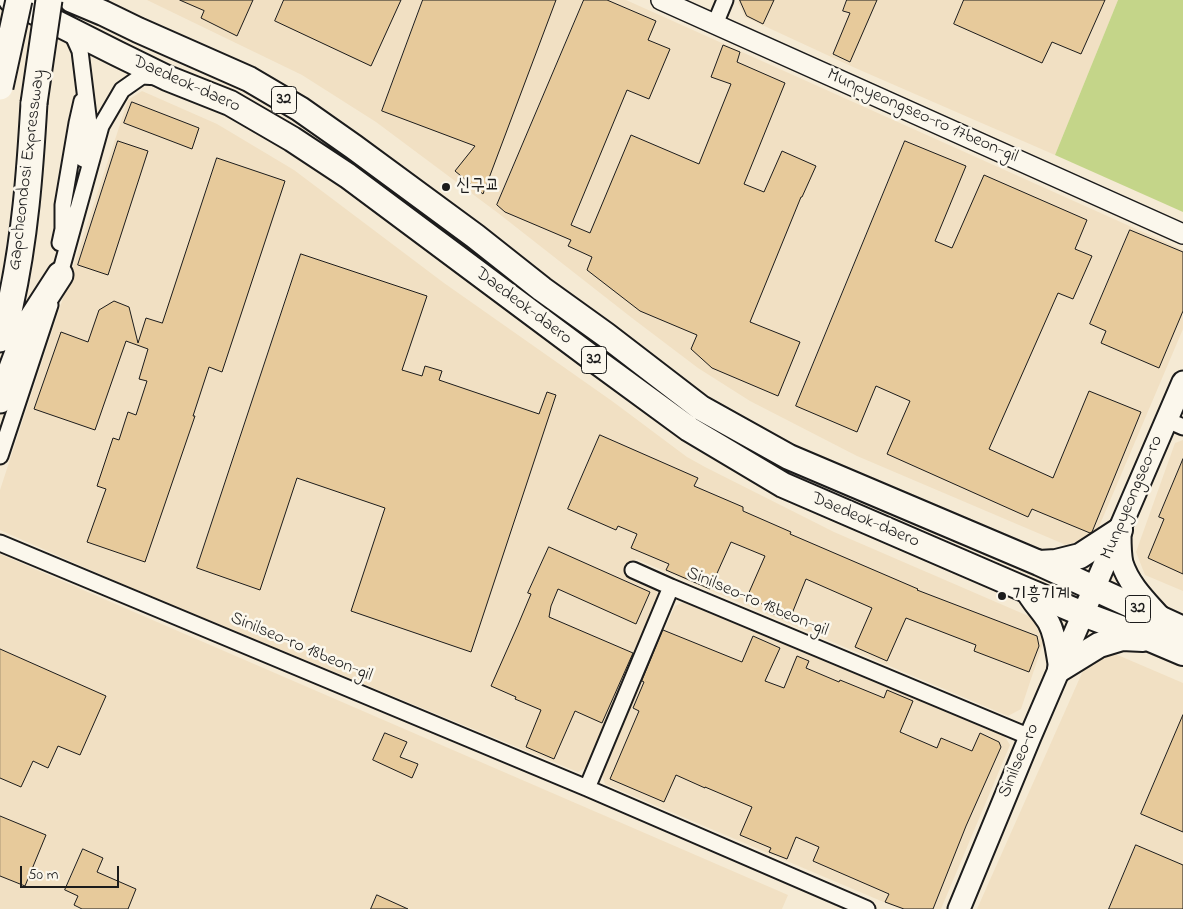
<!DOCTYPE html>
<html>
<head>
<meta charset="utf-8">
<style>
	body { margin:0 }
	#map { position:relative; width:1183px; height:909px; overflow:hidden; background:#f5ead4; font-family:"Indie Flower",sans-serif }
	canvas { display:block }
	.scale { position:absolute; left:20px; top:866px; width:99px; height:22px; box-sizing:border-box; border:2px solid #1c1c1c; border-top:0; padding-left:6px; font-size:15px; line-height:18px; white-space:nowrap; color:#1c1c1c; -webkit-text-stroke:4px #fbf7ec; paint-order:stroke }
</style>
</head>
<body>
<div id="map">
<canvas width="1183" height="909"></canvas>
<div class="scale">50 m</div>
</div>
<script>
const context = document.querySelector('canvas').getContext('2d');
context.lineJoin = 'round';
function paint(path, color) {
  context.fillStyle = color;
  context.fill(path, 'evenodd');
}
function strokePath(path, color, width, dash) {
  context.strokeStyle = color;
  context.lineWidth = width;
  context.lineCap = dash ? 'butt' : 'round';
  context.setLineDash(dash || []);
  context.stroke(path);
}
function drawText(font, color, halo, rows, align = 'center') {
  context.font = font + ' "Indie Flower","Poor Story",sans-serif';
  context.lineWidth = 5;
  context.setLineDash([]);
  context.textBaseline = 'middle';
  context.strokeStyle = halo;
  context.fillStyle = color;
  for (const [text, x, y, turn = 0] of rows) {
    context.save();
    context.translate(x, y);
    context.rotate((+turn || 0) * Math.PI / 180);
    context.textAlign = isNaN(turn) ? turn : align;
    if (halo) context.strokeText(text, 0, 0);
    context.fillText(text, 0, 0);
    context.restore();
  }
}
paint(new Path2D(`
	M 147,0 L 626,0 L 1183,250 L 1183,329 L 1095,536 L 1066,545 L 857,456 L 750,401 L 698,368 L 632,318 L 498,213 L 376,122 L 302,75 Z
	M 739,0 L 1118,0 L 1055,155 L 853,67 L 745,17 L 738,2 Z
	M 142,91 L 217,124 L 294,170 L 444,283 L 612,401 L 687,457 L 705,467 L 834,532 L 1033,618 L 1043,643 L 1021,709 L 1008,716 L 636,559 L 628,576 L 655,588 L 659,597 L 587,767 L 578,772 L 154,598 L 0,530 L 0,490 L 128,100 Z
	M 1183,440 L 1183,591 L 1145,575 L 1136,552 L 1175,443 Z
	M 0,554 L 788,895 L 782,909 L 0,909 Z
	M 684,602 L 1004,735 L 1010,745 L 941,909 L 900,909 L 605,784 L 601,772 L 675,606 Z
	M 1113,653 L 1183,683 L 1183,909 L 977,909 L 1086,664 Z`), '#f1e0c3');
paint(new Path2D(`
	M 1118,0 L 1183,0 L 1183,212 L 1055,155 Z`), '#c4d589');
const building = new Path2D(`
	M 180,0 L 253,0 L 237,36 L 201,18 L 204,11 Z
	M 284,0 L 401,0 L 371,66 L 275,21 Z
	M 423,0 L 556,0 L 483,194 L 455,171 L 475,146 L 382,111 Z
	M 584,0 L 607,0 L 656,21 L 648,40 L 670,49 L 649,99 L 627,90 L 571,225 L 590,233 L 631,135 L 699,164 L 731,84 L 711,77 L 723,45 L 740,52 L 737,62 L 785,83 L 744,184 L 764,192 L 782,151 L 816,166 L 802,197 L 801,197 L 750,322 L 800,342 L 778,396 L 712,368 L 691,349 L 697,335 L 640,311 L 587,270 L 592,257 L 568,246 L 571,240 L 505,212 L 497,205 Z
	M 740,0 L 774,0 L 763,24 L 747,16 Z
	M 847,0 L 877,0 L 850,62 L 833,54 L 850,13 L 843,11 Z
	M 964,0 L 1105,0 L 1081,54 L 1052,42 L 1042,63 L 954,24 Z
	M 132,102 L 199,128 L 192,149 L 124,123 Z
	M 118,141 L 148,151 L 108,275 L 78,265 Z
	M 905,141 L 966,166 L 935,241 L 952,248 L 984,175 L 1087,220 L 1075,249 L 1092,256 L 1073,299 L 1058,293 L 989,449 L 1053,478 L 1089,391 L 1141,412 L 1092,532 L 1090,533 L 1032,509 L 1028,517 L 887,454 L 910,401 L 876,386 L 857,432 L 796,406 Z
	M 217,158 L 285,181 L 222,372 L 209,367 L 193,416 L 195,416 L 145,562 L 87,542 L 106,489 L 97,486 L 113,438 L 119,440 L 128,412 L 136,415 L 147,381 L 139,379 L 148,349 L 126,341 L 95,430 L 34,409 L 61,332 L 88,342 L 99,310 L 114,301 L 129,307 L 138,343 L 146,318 L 162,323 Z
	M 1130,230 L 1183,252 L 1183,311 L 1159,368 L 1101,343 L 1106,331 L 1090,324 Z
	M 301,254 L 427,296 L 402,370 L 422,376 L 425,366 L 442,371 L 439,380 L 539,414 L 547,392 L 556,395 L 471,652 L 351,611 L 385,508 L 297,478 L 260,590 L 197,568 Z
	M 600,435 L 698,478 L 694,486 L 743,507 L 743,511 L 791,532 L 790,534 L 918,589 L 917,590 L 1037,636 L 1039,646 L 1029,672 L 974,651 L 976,645 L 906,618 L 887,661 L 855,647 L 872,608 L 806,579 L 789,621 L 765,610 L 766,606 L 747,597 L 765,556 L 731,542 L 710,589 L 666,570 L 669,564 L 631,548 L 637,534 L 618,526 L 616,530 L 568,509 Z
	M 1183,459 L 1183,574 L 1148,558 L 1164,519 L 1159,517 Z
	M 549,547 L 650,592 L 636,624 L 558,589 L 551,606 L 549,617 L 633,653 L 602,723 L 575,711 L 554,759 L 526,747 L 541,710 L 515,699 L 516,697 L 491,686 L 518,625 L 531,594 L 528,593 Z
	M 663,630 L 742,662 L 753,636 L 780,648 L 765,681 L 784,688 L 797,656 L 809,661 L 806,668 L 839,682 L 840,680 L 884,698 L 887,690 L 913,701 L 900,732 L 937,748 L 941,738 L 972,751 L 980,733 L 999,742 L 1001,747 L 966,826 L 933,909 L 904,909 L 885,902 L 889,894 L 813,861 L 819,847 L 796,837 L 787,859 L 769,852 L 771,848 L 740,835 L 752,807 L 705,787 L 705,788 L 676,775 L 664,802 L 610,779 L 639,711 L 633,708 L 644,682 L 642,681 Z
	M 0,649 L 106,696 L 80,755 L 58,746 L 48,768 L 33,761 L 21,787 L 0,778 Z
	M 1183,715 L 1183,832 L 1141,814 Z
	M 385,733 L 407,742 L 400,757 L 418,764 L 412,778 L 373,760 Z
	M 0,816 L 46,835 L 25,886 L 0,876 Z
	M 1136,845 L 1183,865 L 1183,909 L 1109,909 Z
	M 83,849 L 103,858 L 97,872 L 136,889 L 128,909 L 82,909 L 74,905 L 78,896 L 65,890 Z
	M 377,895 L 408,909 L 371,909 Z`);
paint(building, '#e7ca9b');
strokePath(building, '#1c1c1c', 1);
const minor = new Path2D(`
	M 715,24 L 725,0
	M 71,31 L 80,51 L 89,124 L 83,159
	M 60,243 L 63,229 L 63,205 L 77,123 L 82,101
	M 58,281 L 101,126 L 122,90 L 142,76 L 159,77
	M 1167,420 L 1183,427
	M 0,456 L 50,305
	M 0,543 L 587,788 L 867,909
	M 633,570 L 671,587
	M 587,788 L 671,587 L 1030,737`);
const tertiary = new Path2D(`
	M 661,0 L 1183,234`);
const secondary = new Path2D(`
	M 1120,534 C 1120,543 1120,554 1122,563 C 1129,585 1146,601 1161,618
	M 1026,590 C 1032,602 1042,611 1049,623 C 1056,636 1057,654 1060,669
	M 959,909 L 1030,737 L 1183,382`);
const primary = new Path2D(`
	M 11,0 L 116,53 L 167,78 L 230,103 L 292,139 L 348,176 L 592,358 L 689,429 L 783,485 L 1026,590 L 1083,614 L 1150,639 L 1183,653
	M 72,0 L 103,13 L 138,30 L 249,79 L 300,109 L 354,147 L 475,236 L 542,289 L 606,335 L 701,408 L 789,457 L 1039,563 L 1183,629
	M 1039,563 L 1056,562 L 1080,556 L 1120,530
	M 1060,669 L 1099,645 L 1122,638 L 1143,639`);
const trunk = new Path2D(`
	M 0,339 C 3,328 8,317 10,306 C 25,239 30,171 34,103
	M 0,400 L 29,323 L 60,275`);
strokePath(minor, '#1c1c1c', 19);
strokePath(tertiary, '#1c1c1c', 22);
strokePath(secondary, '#1c1c1c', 25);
strokePath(primary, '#1c1c1c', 28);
strokePath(trunk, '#1c1c1c', 29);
strokePath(minor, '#fbf7ec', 15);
strokePath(tertiary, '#fbf7ec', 19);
strokePath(secondary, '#fbf7ec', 21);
strokePath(primary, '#fbf7ec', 24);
strokePath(trunk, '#fbf7ec', 25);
const trunkBridge = new Path2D(`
	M 0,87 L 19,0
	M 34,103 L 49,0`);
strokePath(trunkBridge, '#1c1c1c', 29, []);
strokePath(trunkBridge, '#fbf7ec', 25);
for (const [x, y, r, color] of [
	[446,187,5,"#1c1c1c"],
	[1002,596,5,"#1c1c1c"]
]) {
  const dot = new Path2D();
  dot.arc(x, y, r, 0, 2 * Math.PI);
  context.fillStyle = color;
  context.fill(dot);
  strokePath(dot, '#fbf7ec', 2);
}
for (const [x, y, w] of [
	[284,100,25],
	[594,360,25],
	[1138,609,25]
]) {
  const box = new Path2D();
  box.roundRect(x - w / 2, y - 13.5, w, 27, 4);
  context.fillStyle = '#fbf7ec';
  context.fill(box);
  strokePath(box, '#1c1c1c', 1);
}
drawText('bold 16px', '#1c1c1c', null, [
	["32",284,100],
	["32",594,360],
	["32",1138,609]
]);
drawText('18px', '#1c1c1c', '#fbf7ec', [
	["Daedeok-daero",186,85,24],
	["Munpyeongseo-ro 17beon-gil",922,117,24],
	["Gapcheondosi Expressway",28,170,-83],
	["Daedeok-daero",523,307,37],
	["Munpyeongseo-ro",1133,498,-67],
	["Daedeok-daero",865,521,23],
	["Sinilseo-ro 18beon-gil",757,603,23],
	["Sinilseo-ro 18beon-gil",301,648,23],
	["Sinilseo-ro",1020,761,-67]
]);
drawText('18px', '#1c1c1c', '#fbf7ec', [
	["신구교",456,187],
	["기흥기계",1012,596]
], 'left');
</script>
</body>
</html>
